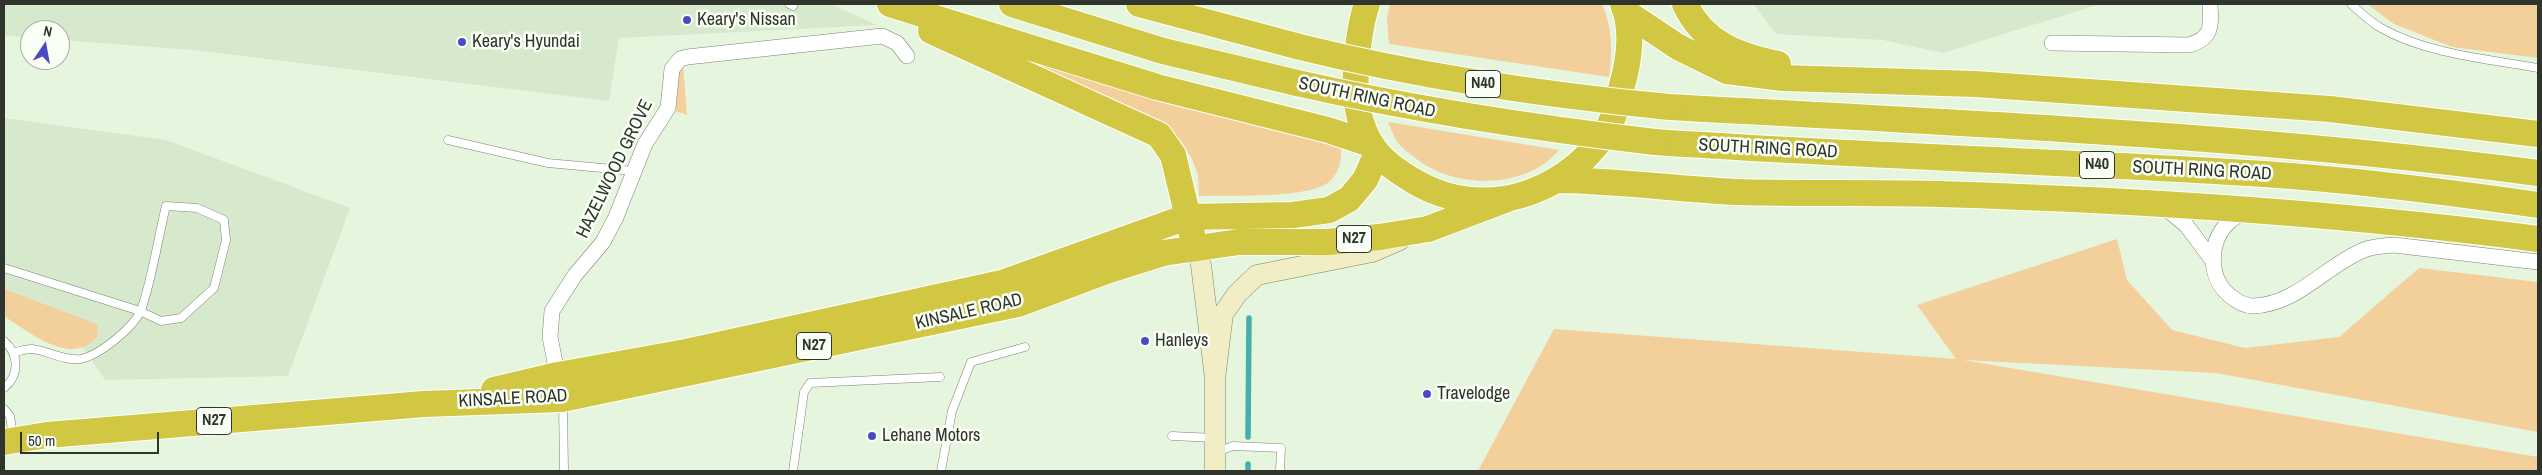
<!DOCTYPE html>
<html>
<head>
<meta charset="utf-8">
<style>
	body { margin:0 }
	#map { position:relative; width:2542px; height:475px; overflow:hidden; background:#e6f5dd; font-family:"Archivo Narrow",sans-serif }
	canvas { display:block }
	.frame { position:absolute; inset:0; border:5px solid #2f352c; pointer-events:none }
	.north { position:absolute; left:20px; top:20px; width:50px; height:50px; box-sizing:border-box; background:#f9fff5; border:1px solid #a8aea5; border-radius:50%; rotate:12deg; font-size:14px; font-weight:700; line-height:20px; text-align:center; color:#2f352c }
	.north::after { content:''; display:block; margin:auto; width:18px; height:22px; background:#4b4ac0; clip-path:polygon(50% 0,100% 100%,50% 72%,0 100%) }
	.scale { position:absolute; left:20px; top:432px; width:139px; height:22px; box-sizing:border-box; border:2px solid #2f352c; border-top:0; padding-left:6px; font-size:15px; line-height:18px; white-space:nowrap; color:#2f352c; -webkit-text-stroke:4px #f9fff5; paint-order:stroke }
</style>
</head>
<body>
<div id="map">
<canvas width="2542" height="475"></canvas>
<div class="frame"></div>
<div class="north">N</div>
<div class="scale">50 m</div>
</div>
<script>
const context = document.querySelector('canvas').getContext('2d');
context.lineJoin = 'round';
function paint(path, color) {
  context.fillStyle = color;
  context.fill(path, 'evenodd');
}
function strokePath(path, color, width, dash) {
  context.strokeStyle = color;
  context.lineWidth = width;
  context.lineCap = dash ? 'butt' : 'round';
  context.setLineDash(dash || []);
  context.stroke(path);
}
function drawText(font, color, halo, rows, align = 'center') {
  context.font = font + ' "Archivo Narrow",sans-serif';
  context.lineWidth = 5;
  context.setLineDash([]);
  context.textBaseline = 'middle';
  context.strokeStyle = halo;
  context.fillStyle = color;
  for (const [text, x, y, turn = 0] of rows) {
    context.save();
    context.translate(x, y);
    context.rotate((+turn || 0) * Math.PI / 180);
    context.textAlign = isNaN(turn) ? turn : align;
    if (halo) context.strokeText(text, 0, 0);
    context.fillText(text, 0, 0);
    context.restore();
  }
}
paint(new Path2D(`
	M 4,4 L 201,4 L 201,8 L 202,4 L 831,4 L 877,25 L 619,38 L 609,101 L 193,50 L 60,40 L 60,30 L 30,30 L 30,38 L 4,35 Z
	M 1753,4 L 2100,4 L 1943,53 L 1883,40 L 1776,34 Z
	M 4,118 L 166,140 L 350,208 L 288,376 L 105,380 L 71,330 L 4,307 Z`), '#d7e9cc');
paint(new Path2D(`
	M 1390,4 L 1602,4 C 1612,26 1613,53 1609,77 L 1389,44 L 1387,18 Z
	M 2367,4 L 2538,4 L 2538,58 L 2452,47 L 2394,24 Z
	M 1042,65 L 1341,147 C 1342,160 1339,173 1329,182 C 1308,199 1228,195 1199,196 L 1198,175 L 1192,159 L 1181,141 L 1160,127 L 1042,72 Z
	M 683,66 L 687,115 L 676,111 L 679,72 Z
	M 1388,122 L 1559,150 C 1525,191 1451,189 1413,156 C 1408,152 1402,148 1398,143 C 1394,137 1391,129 1388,122 Z
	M 2117,239 L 2127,280 L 2172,330 L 2245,348 L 2339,337 L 2419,268 L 2538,282 L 2538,432 L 2216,373 L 1963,360 L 2538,457 L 2538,471 L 1478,471 L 1554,329 L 1956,359 L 1917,305 Z
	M 4,289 L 97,324 L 98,335 C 73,369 29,332 4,316 Z`), '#f3cf9b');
strokePath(new Path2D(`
	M 1248,437 L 1249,318
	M 1248,471 L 1248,464`), '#44afab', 5.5);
const lane = new Path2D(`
	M 789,4 L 793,6
	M 2351,4 C 2360,12 2370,22 2381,28 C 2427,54 2487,59 2538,68
	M 448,140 L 548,163 L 634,171
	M 4,268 L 140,311 L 161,321 L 181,318 L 214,288 L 226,240 L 224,220 L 197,208 L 166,206 C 158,238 152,280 141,310 C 134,327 99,356 80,359 C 63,361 49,351 32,349 C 26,349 19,351 13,353
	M 4,341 C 19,354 20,375 4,388
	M 563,403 L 564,471
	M 4,409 L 10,416 L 13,437
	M 1172,436 L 1215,438
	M 1216,452 L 1233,446 L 1281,448 L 1280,471
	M 793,471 L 804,392 L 810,383 L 940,377
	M 941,471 L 952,411 L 971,362 L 1025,347`);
const street = new Path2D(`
	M 2052,43 L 2189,45 C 2213,38 2211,26 2210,4
	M 2164,207 L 2186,225 L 2213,261
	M 2246,211 C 2241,214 2234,217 2230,221 C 2209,240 2207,276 2229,295 C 2235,300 2245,306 2253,306 C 2297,305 2326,265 2364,250 C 2374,246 2384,246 2394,245 L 2538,262
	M 559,383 L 550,337 L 552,311 L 575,275 L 603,242 L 616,217 L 645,144 L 668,108 L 672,69 L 680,59 L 687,57 L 882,36 L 897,43 L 907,56`);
const secondary = new Path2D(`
	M 1196,247 L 1201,265 L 1215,379 L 1215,471
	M 1215,379 L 1223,314 L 1237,294 L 1257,275 L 1372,252 L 1400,240`);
const highway = new Path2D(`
	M 890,4 L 1157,87 L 1328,130 L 1370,144
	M 1012,4 L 1163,51 L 1297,83
	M 1139,4 L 1300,47
	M 1367,4 C 1361,21 1359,37 1357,56 C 1354,84 1355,119 1371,144 C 1381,161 1400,173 1417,183 C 1482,220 1562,196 1604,135 C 1613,122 1617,105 1621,89 C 1629,62 1634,30 1623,4
	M 1685,4 C 1703,43 1738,56 1778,64
	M 1627,13 L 1678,47 L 1727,71 L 1783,78 L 1975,84 L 2330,109 L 2538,134
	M 931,31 L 1159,135 L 1173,155 L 1192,234
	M 1669,107 C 1959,123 2250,135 2538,173
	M 1655,142 C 1858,156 2061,161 2264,174 C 2356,180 2447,192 2538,205
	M 1559,180 C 1618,181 1677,189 1736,192 C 1803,194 1871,192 1938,194 C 2138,200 2340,213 2538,239
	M 494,390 L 558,375 L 686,352 L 1002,283 L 1187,217 L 1293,215 L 1329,210 L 1349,199 L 1365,180 L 1377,153
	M 4,442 L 47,435 L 424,404 L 562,399 L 1018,304 L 1109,270 L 1163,253 L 1239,242 L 1327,242 L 1379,237 L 1428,229 L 1507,199`);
strokePath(lane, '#788570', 9);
strokePath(street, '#788570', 16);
strokePath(secondary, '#788570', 21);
strokePath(highway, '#fff', 28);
strokePath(lane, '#fff', 8);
strokePath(street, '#fff', 15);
strokePath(secondary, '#f1eec6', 20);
strokePath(highway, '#d1c742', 26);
const highwayBridge = new Path2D(`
	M 1300,47 C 1421,77 1545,95 1669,107
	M 1297,83 C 1416,110 1534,128 1655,142`);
strokePath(highwayBridge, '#fff', 28, []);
strokePath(highwayBridge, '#d1c742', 26);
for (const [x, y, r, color] of [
	[687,20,5,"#4b4ac0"],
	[462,42,5,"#4b4ac0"],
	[1145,341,5,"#4b4ac0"],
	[1427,394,5,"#4b4ac0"],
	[872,436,5,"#4b4ac0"]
]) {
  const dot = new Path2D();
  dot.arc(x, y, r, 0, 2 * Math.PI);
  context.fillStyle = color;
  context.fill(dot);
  strokePath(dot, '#f9fff5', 2);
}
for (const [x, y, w] of [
	[1483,84,35],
	[2097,165,35],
	[1354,239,35],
	[814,346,35],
	[214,421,35]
]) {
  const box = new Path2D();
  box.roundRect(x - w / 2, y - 13.5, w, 27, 4);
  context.fillStyle = '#f9fff5';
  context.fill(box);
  strokePath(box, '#2f352c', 1);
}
drawText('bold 16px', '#2f352c', null, [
	["N40",1483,84],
	["N40",2097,165],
	["N27",1354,239],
	["N27",814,346],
	["N27",214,421]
]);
drawText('18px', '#2f352c', '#f9fff5', [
	["Keary's Nissan",697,20],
	["Keary's Hyundai",472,42],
	["Hanleys",1155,341],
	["Travelodge",1437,394],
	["Lehane Motors",882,436]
], 'left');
drawText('18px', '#2f352c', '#f9fff5', [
	["SOUTH RING ROAD",1367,98,12],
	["SOUTH RING ROAD",1768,149,3],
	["HAZELWOOD GROVE",615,169,-64],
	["SOUTH RING ROAD",2202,171,3],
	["KINSALE ROAD",969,312,-13],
	["KINSALE ROAD",513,399,-3]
]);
</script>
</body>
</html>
